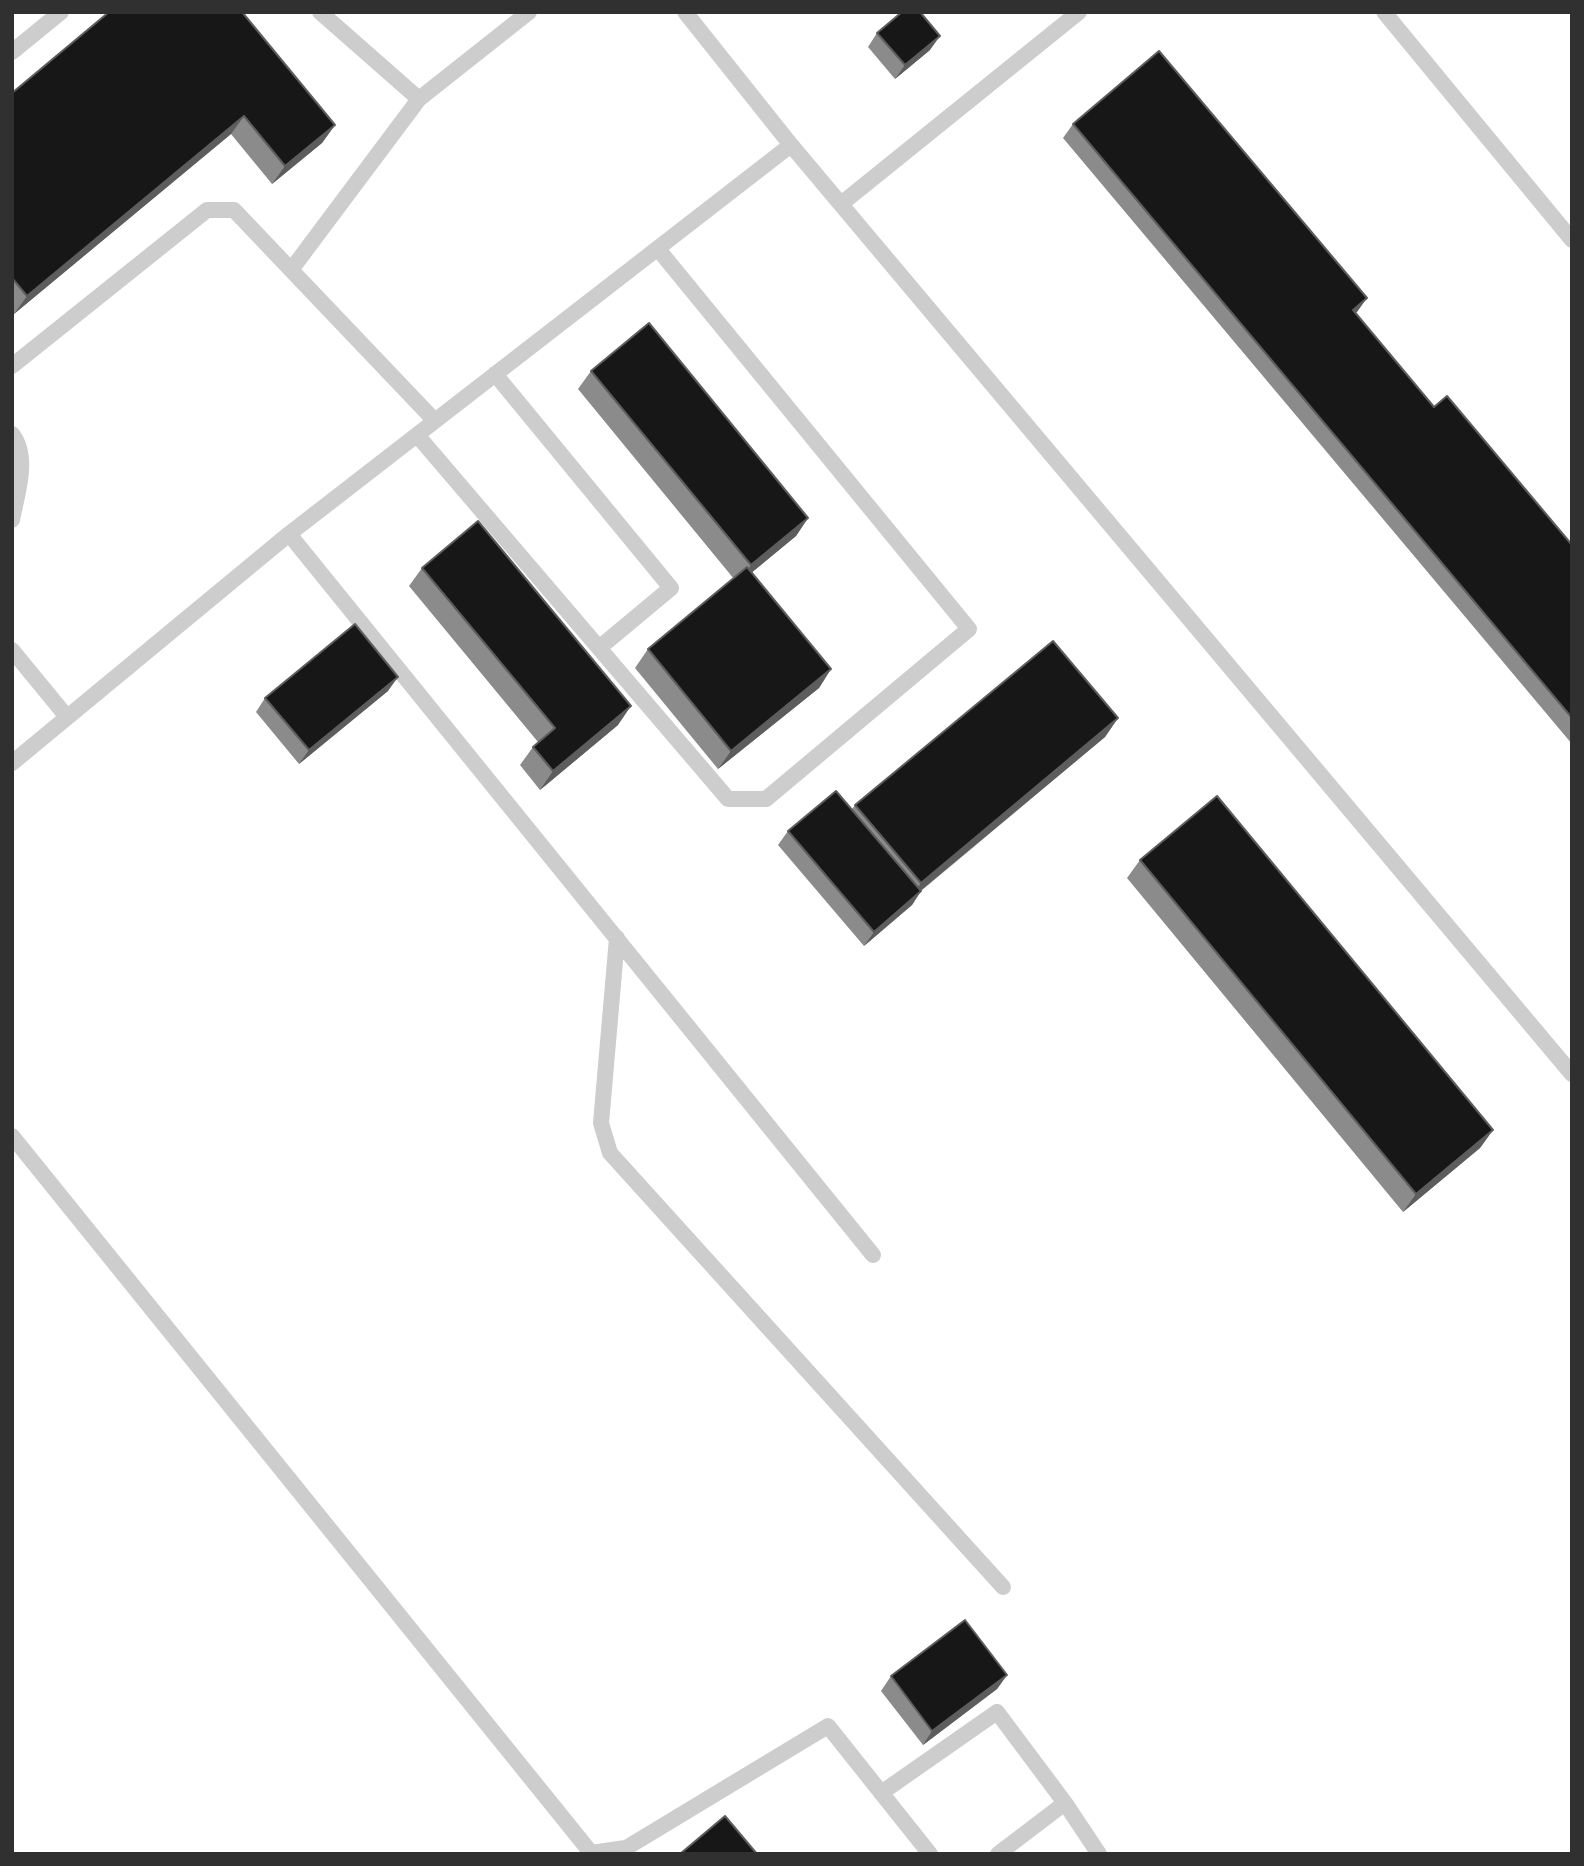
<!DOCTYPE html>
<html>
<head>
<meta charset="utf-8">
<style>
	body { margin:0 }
	#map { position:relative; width:1584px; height:1866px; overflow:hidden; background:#fff; font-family:"PT Sans",sans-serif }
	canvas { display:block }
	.frame { position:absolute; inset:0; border:14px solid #303030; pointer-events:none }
</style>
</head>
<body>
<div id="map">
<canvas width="1584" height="1866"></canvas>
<div class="frame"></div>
</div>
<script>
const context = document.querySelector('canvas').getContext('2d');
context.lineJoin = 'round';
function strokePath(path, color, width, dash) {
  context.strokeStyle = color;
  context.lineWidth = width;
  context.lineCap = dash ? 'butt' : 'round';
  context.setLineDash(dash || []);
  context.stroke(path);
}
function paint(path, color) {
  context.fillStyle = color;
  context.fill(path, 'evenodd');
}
strokePath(new Path2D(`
	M 320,12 L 419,99
	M 685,12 L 791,145 L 1572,1074
	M 1384,12 L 1572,240
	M 12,52 L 61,12
	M 841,204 L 1079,12
	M 291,270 L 419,99 L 529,12
	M 12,366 L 207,210 L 234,210 L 435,421
	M 495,374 L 671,588 L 599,648
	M 12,434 C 30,457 17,494 12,520
	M 417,435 L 728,799 L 766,799 L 969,629 L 658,249
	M 289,534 L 873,1255
	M 12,650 L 67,717
	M 12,763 L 289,534 L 791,145
	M 617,938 L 601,1123 L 610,1153 L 1003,1587
	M 12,1136 L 592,1854
	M 881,1793 L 997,1712 L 1065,1803 L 1099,1854
	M 591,1853 L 626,1848 L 828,1726 L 930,1854
	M 998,1854 L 1065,1803`), '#cdcdcd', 16);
paint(new Path2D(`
	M 877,33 L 930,50 L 895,79 L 868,47 Z
	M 12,93 L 335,125 L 322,143 L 272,184 L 231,134 L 14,314 L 12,312 Z
	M 1073,124 L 1356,313 L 1434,407 L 1572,545 L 1572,744 L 1063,138 Z
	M 591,371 L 808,518 L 796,536 L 752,572 L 831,669 L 819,688 L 718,769 L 635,668 L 648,649 L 734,579 L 578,389 Z
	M 422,568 L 618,725 L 540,790 L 520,765 L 533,747 L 538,742 L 409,586 Z
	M 388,691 L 299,764 L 256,712 L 265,698 Z
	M 1118,718 L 1105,737 L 921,891 L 912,905 L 864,946 L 778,845 L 788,831 L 852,809 L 855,805 Z
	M 1140,860 L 1493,1130 L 1480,1148 L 1403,1212 L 1127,878 Z
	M 1007,1675 L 997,1689 L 923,1745 L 881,1691 L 891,1676 Z`), '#8b8b8b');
paint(new Path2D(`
	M 940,36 L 930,50 L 895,79 L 905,65 Z
	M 244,116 L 231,134 L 14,314 L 27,296 Z
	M 335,125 L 322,143 L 272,184 L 285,166 Z
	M 1367,298 L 1357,312 L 1343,324 L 1353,310 Z
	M 808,518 L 796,536 L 738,584 L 751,565 Z
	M 831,669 L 819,688 L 718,769 L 731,751 Z
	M 398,677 L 388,691 L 299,764 L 309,750 Z
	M 631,706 L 618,725 L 540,790 L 553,771 Z
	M 1118,718 L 1105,737 L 908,901 L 921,883 Z
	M 921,891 L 912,905 L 864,946 L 874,932 Z
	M 1493,1130 L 1480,1148 L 1403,1212 L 1416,1194 Z
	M 1007,1675 L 997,1689 L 923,1745 L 932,1731 Z`), '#5d5d5d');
const building = new Path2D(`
	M 109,12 L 242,12 L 335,125 L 285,166 L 244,116 L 27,296 L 12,278 L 12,93 Z
	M 902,12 L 920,12 L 940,36 L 905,65 L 877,33 Z
	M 1159,51 L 1367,298 L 1353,310 L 1434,407 L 1447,396 L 1572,545 L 1572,718 L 1073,124 Z
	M 649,323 L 808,518 L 751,565 L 591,371 Z
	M 478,521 L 631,706 L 553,771 L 533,747 L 555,728 L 422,568 Z
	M 747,567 L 831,669 L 731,751 L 648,649 Z
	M 355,624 L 398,677 L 309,750 L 265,698 Z
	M 1053,641 L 1118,718 L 921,883 L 855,805 Z
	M 836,791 L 921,891 L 874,932 L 788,831 Z
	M 1217,796 L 1493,1130 L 1416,1194 L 1140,860 Z
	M 965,1620 L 1007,1675 L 932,1731 L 891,1676 Z
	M 725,1816 L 757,1854 L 680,1854 Z`);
paint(building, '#171717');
strokePath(building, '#5d5d5d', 2);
</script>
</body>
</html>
